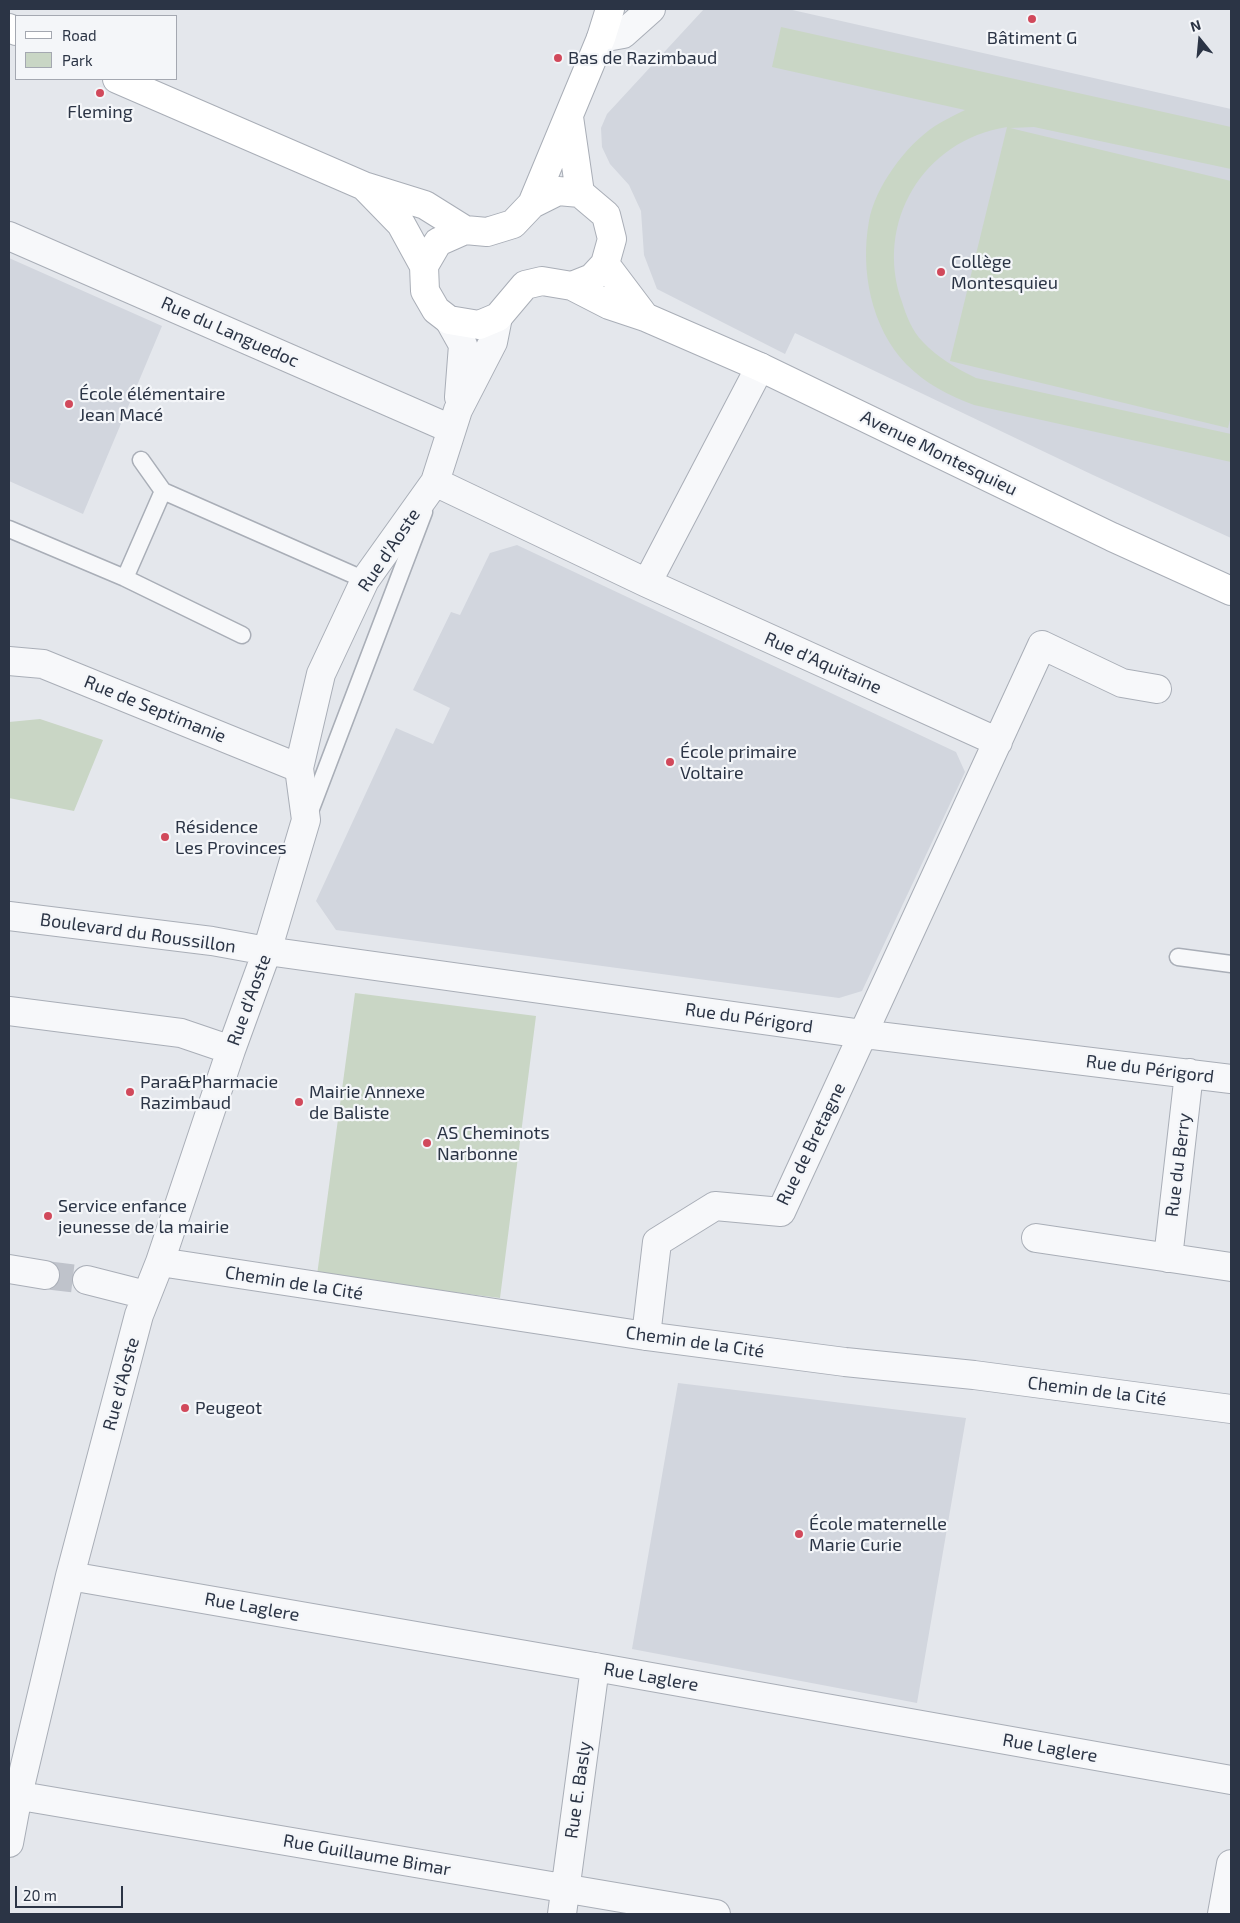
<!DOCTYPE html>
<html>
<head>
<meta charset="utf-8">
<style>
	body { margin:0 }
	#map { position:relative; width:1240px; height:1923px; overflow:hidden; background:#e4e7ec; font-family:"Exo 2",sans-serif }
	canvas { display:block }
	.frame { position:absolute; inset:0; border:10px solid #2b3445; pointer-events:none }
	.legend { position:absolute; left:15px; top:15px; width:162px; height:65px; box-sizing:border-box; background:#f4f6f9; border:1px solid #a4a8b1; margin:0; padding:6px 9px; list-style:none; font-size:15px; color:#2b3445 }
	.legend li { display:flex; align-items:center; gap:10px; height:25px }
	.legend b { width:25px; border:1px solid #a4a8b1 }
	.north { position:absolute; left:1175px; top:15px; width:50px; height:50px; -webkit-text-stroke:4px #f4f6f9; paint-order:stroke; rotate:343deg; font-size:14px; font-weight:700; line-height:20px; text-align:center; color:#2b3445 }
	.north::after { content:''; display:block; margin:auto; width:18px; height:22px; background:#2b3445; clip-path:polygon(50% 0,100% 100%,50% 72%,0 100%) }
	.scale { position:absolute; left:15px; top:1886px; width:108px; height:22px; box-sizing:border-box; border:2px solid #2b3445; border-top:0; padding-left:6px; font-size:15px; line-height:18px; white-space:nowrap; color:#2b3445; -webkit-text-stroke:4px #f4f6f9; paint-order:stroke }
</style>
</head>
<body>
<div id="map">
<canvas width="1240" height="1923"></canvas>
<div class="frame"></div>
<ul class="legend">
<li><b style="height:6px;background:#fff"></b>Road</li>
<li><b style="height:14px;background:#c9d6c5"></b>Park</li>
</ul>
<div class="north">N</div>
<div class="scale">20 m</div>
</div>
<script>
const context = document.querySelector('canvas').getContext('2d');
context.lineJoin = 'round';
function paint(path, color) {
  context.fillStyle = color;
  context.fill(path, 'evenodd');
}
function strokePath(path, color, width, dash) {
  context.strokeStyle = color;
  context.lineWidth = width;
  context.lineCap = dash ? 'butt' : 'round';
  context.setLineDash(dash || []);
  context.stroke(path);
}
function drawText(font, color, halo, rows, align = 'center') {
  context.font = font + ' "Exo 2",sans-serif';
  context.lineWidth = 4.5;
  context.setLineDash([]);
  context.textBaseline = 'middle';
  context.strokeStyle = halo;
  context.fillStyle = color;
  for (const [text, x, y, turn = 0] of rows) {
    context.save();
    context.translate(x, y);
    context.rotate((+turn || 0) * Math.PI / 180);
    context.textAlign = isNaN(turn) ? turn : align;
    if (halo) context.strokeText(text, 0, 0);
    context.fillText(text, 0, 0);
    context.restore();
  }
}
paint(new Path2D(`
	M 704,9 L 788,9 L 1231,109 L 1231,538 L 1093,475 L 795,333 L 785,354 L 657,289 L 644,255 L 641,211 L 629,185 L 610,164 L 602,147 L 601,128 L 607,114 Z
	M 9,258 L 162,326 L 83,514 L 9,481 Z
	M 517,545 L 956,752 L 965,772 L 862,991 L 839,998 L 336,930 L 316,901 L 396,728 L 433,744 L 450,708 L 413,690 L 451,612 L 460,615 L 490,553 Z
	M 678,1383 L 966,1418 L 917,1703 L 632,1649 Z`), '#d2d6de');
paint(new Path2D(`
	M 781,27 L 1231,127 L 1231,169 L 1034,127 L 1010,128 L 1231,181 L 1231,416 L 1228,428 L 950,361 L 1007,127 C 923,140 874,223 902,302 C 906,315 912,331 923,342 C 938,358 956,368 976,378 L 1231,434 L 1231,462 L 974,405 C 948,395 926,384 906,364 C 871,327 860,270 869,221 C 875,187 906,145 935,126 C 944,120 955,115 965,110 L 772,67 Z
	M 40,719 L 103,740 L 74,811 L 9,798 L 9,722 Z
	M 355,993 L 536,1016 L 500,1298 L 317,1275 Z`), '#c9d6c5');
strokePath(new Path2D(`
	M 45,1275 L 87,1280`), '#bfc3cb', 28, [28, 14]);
const lane = new Path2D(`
	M 141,460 L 163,491
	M 9,529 L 125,578 L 163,491 L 365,580
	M 125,578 L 242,635
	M 309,814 L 424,512
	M 1178,957 L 1231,964`);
const street = new Path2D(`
	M 601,38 L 623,34 L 651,9
	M 9,236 L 451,429
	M 449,320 L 463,345 L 459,397
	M 435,482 L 647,583 L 998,742
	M 647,583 L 760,367
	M 9,661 L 43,664 L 299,768
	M 9,916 L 212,941 L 267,951 L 863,1034 L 1231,1079
	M 9,1011 L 181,1033 L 231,1050
	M 1036,1238 L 1231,1267
	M 1168,1258 L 1189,1073
	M 160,1262 L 646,1336 L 845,1362 L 974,1375 L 1231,1409
	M 9,1269 L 45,1275
	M 87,1280 L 146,1295
	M 646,1336 L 657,1242 L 715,1206 L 781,1212 L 1042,645 L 1122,683 L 1157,689
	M 70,1576 L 595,1667 L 1231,1780
	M 9,1794 L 716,1914
	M 9,1843 L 18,1795 L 70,1576 L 139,1315 L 160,1262 L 231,1050 L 267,951 L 306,820 L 299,768 L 321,674 L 365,580 L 435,482 L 458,410 L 493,342 L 498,317
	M 562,1914 L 595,1667
	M 1222,1914 L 1231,1864`);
const secondary = new Path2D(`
	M 9,28 L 16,31
	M 117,79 L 364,186 L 425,205 L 465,230
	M 569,117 L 580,193
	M 366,188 L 401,224 L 424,266
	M 558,191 L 580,193 L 606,215 L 612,239 L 605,264 L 592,278 L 572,286 L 542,281 L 525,285 L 498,317 L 479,325 L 449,320 L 436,310 L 425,291 L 424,266 L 438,242 L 465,230 L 487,232 L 513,224 L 532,204 Z
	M 532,204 L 601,38 L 610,9
	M 605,264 L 645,317
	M 572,286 L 609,305 L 645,317 L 760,367 L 1112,537 L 1231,591`);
strokePath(lane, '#a9aeb7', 19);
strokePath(street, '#a9aeb7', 30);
strokePath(secondary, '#a9aeb7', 30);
strokePath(lane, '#f7f8fa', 16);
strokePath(street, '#f7f8fa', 28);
strokePath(secondary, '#fff', 28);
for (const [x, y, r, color] of [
	[1032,19,5,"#d1495b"],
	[558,58,5,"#d1495b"],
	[100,93,5,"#d1495b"],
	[941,272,5,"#d1495b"],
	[69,404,5,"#d1495b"],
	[670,762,5,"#d1495b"],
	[165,837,5,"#d1495b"],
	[130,1092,5,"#d1495b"],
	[299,1102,5,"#d1495b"],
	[427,1143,5,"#d1495b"],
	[48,1216,5,"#d1495b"],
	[185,1408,5,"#d1495b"],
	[799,1534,5,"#d1495b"]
]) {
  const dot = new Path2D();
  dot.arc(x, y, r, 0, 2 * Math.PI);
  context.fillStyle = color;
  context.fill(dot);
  strokePath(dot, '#f4f6f9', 2);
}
drawText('18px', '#2b3445', '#f4f6f9', [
	["Bâtiment G",1032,38,"center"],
	["Bas de Razimbaud",568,58],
	["Fleming",100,112,"center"],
	["Collège",951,262],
	["Montesquieu",951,283],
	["École élémentaire",79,394],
	["Jean Macé",79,415],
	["École primaire",680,752],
	["Voltaire",680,773],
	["Résidence",175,827],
	["Les Provinces",175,848],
	["Para&Pharmacie",140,1082],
	["Razimbaud",140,1103],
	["Mairie Annexe",309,1092],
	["de Baliste",309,1113],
	["AS Cheminots",437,1133],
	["Narbonne",437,1154],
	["Service enfance",58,1206],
	["jeunesse de la mairie",58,1227],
	["Peugeot",195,1408],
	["École maternelle",809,1524],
	["Marie Curie",809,1545]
], 'left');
drawText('18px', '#2b3445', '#f4f6f9', [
	["Rue du Languedoc",230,332,24],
	["Avenue Montesquieu",939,453,26],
	["Rue d'Aoste",389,550,-56],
	["Rue d'Aquitaine",823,663,24],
	["Rue de Septimanie",155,709,22],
	["Boulevard du Roussillon",138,933,8],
	["Rue d'Aoste",249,1000,-70],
	["Rue du Périgord",749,1018,8],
	["Rue du Périgord",1150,1069,7],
	["Rue de Bretagne",811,1144,-64],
	["Rue du Berry",1178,1165,-83],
	["Chemin de la Cité",294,1283,9],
	["Chemin de la Cité",695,1342,8],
	["Rue d'Aoste",121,1384,-75],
	["Chemin de la Cité",1097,1391,7],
	["Rue Laglere",252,1607,10],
	["Rue Laglere",651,1677,10],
	["Rue Laglere",1050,1748,10],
	["Rue E. Basly",578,1790,-82],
	["Rue Guillaume Bimar",367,1855,10]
]);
</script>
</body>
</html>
